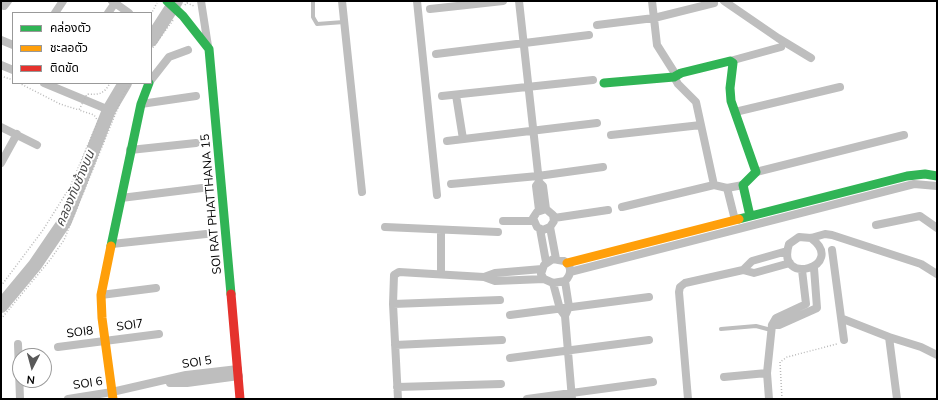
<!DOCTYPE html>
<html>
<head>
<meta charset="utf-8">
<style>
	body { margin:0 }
	#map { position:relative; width:938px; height:400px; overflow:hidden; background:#fff; font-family:"Nunito Sans","Noto Sans Thai",sans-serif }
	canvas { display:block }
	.frame { position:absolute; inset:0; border:2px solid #000; pointer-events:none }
	.legend { position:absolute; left:12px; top:12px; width:140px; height:72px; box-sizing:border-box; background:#fff; border:1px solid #999; margin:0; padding:5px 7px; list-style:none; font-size:12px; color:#000 }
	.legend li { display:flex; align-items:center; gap:8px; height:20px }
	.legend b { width:20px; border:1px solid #999 }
	.north { position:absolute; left:12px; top:348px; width:40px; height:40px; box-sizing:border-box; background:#fff; border:1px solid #999; border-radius:50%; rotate:186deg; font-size:11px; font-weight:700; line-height:16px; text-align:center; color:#000 }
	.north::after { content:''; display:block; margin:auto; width:14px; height:18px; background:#595959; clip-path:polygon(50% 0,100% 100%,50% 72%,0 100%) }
</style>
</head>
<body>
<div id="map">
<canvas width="938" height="400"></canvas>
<div class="frame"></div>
<ul class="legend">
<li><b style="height:5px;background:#30b455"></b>คล่องตัว</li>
<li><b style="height:5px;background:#ff9f0a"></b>ชะลอตัว</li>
<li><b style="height:5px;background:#e5322d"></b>ติดขัด</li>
</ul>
<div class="north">N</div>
</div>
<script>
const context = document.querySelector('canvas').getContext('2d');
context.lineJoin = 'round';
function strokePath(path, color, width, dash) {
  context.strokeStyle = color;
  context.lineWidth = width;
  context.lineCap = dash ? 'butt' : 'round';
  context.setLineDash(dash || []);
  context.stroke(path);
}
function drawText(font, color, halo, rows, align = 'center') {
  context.font = font + ' "Nunito Sans","Noto Sans Thai",sans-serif';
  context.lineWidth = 4;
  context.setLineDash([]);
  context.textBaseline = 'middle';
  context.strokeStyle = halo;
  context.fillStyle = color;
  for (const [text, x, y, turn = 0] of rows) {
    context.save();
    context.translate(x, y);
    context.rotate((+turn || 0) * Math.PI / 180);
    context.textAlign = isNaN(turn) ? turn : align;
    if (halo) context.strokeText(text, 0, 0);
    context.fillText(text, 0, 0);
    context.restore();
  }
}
strokePath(new Path2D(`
	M 1,65 L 13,70
	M 44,83 L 109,110`), '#bebebe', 8);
strokePath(new Path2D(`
	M 151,40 L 176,1
	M 1,306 L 35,265 L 65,221 L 109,110 L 125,83`), '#bebebe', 14);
strokePath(new Path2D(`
	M 187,3 L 194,6
	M 185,5 L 188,1
	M 151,14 L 157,3
	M 151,50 L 174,19
	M 1,76 L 13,80
	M 19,83 L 60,104 L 79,110
	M 1,286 L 43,230 L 70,187 L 98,121 L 94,115 L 79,110 L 87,94 C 99,95 104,94 110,83
	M 1,319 L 50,260 L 64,240 L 124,93 L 131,83
	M 782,399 L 780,362 L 787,357 L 837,344`), '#b9b9b9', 1.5, [1, 2]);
strokePath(new Path2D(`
	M 313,1 L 313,17 L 317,24 L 344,22
	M 721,329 L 756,326 L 771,330`), '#bebebe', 4);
strokePath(new Path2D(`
	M 112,1 L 129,13
	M 201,1 L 208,46
	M 342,1 L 362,192
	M 417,1 L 437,195
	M 519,1 L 539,182
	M 652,1 L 657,45 L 676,75
	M 724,1 L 778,38 L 811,58
	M 1,5 L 4,6 L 8,1
	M 430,9 L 503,1
	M 55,13 L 63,1
	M 108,13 L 115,3
	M 597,25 L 654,18 L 714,3
	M 1,40 L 13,45
	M 436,54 L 589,35
	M 730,61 L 781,47
	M 674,77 L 678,84 L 696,102 L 714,185 L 727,188 L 735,220
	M 151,80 L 169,57 L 188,50
	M 456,95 L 463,139
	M 442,96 L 593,80
	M 141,104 L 196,96
	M 735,112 L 840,87
	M 1,127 L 37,145
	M 611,135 L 701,125
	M 447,141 L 597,123
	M 130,150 L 196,143
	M 1,163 L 17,134
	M 756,172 L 904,135
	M 451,184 L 538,176 L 603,167
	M 727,188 L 743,185
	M 121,198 L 202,188
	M 622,207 L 714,185
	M 539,210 L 536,186 L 539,182 L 543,186 L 546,209
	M 554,218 L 608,210
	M 503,221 L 534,221
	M 876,225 L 920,216 L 937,228
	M 385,227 L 498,232
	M 550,227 L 543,230 L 537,227 L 533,218 L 537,212 L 546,209 L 553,215 L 554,221 L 550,227 L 556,259
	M 540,229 L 546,262
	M 811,238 C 848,266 775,288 789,244 L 799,237 L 811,238 L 825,234 L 832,235 L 921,264 L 937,274
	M 112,244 L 206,234
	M 832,250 L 844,340
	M 787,251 L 752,261 L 743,270 L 754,273 L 790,263
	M 553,259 L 564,261 C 572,266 572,274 565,281 L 553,283 L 544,279 L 541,274 L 544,265 Z
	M 542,269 L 495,273 L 484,277 L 495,281 L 544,279
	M 802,270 L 806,304 L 776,318 L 772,325 L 779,325 L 817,308 L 814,268
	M 570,272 L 914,184 L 937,186
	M 441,273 L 441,230
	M 553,283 L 560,309 L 565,316 L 569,307 L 565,281
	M 101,295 L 156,288
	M 393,304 L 500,300
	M 510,315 L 649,297
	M 565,316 L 572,399
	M 843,319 L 889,337
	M 18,344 L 20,399
	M 395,345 L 502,340
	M 58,347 L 159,334
	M 510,358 L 649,340
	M 724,377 L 767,373
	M 170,383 L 187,383 L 239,376
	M 397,387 L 501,384
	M 68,399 L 112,392 L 186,375 L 238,369
	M 398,399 L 393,304 L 394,275 L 399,272 L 484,277
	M 527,399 L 653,382
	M 688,399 L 679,292 L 680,287 L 685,283 L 743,270
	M 769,399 L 767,373 L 772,325
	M 897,399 L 889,337 L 921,347 L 937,355`), '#bebebe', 8);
strokePath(new Path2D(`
	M 167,1 L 183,16 L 209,49 L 231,294
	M 604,83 L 674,77 L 681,73 L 730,61 L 733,63 L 730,88 L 731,101 L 756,172 L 743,185 L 750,216
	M 739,219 L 907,176 L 925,174 L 937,176
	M 111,246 L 141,104 L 149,83`), '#30b455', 9);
strokePath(new Path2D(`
	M 111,246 L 101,295 L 102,318 L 113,399
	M 567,263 L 739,219`), '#ff9f0a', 9);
strokePath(new Path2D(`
	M 231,294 L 240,399`), '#e5322d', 9);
drawText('12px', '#000', '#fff', [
	["SOI RAT PHATTHANA 15",212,204,-95],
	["SOI7",130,326,-8],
	["SOI8",80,333,-7],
	["SOI 5",197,363,-8],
	["SOI 6",88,384,-8]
]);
drawText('italic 13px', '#434343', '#fff', [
	["คลองทับช้างบน",76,189,-67]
]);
</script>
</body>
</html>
